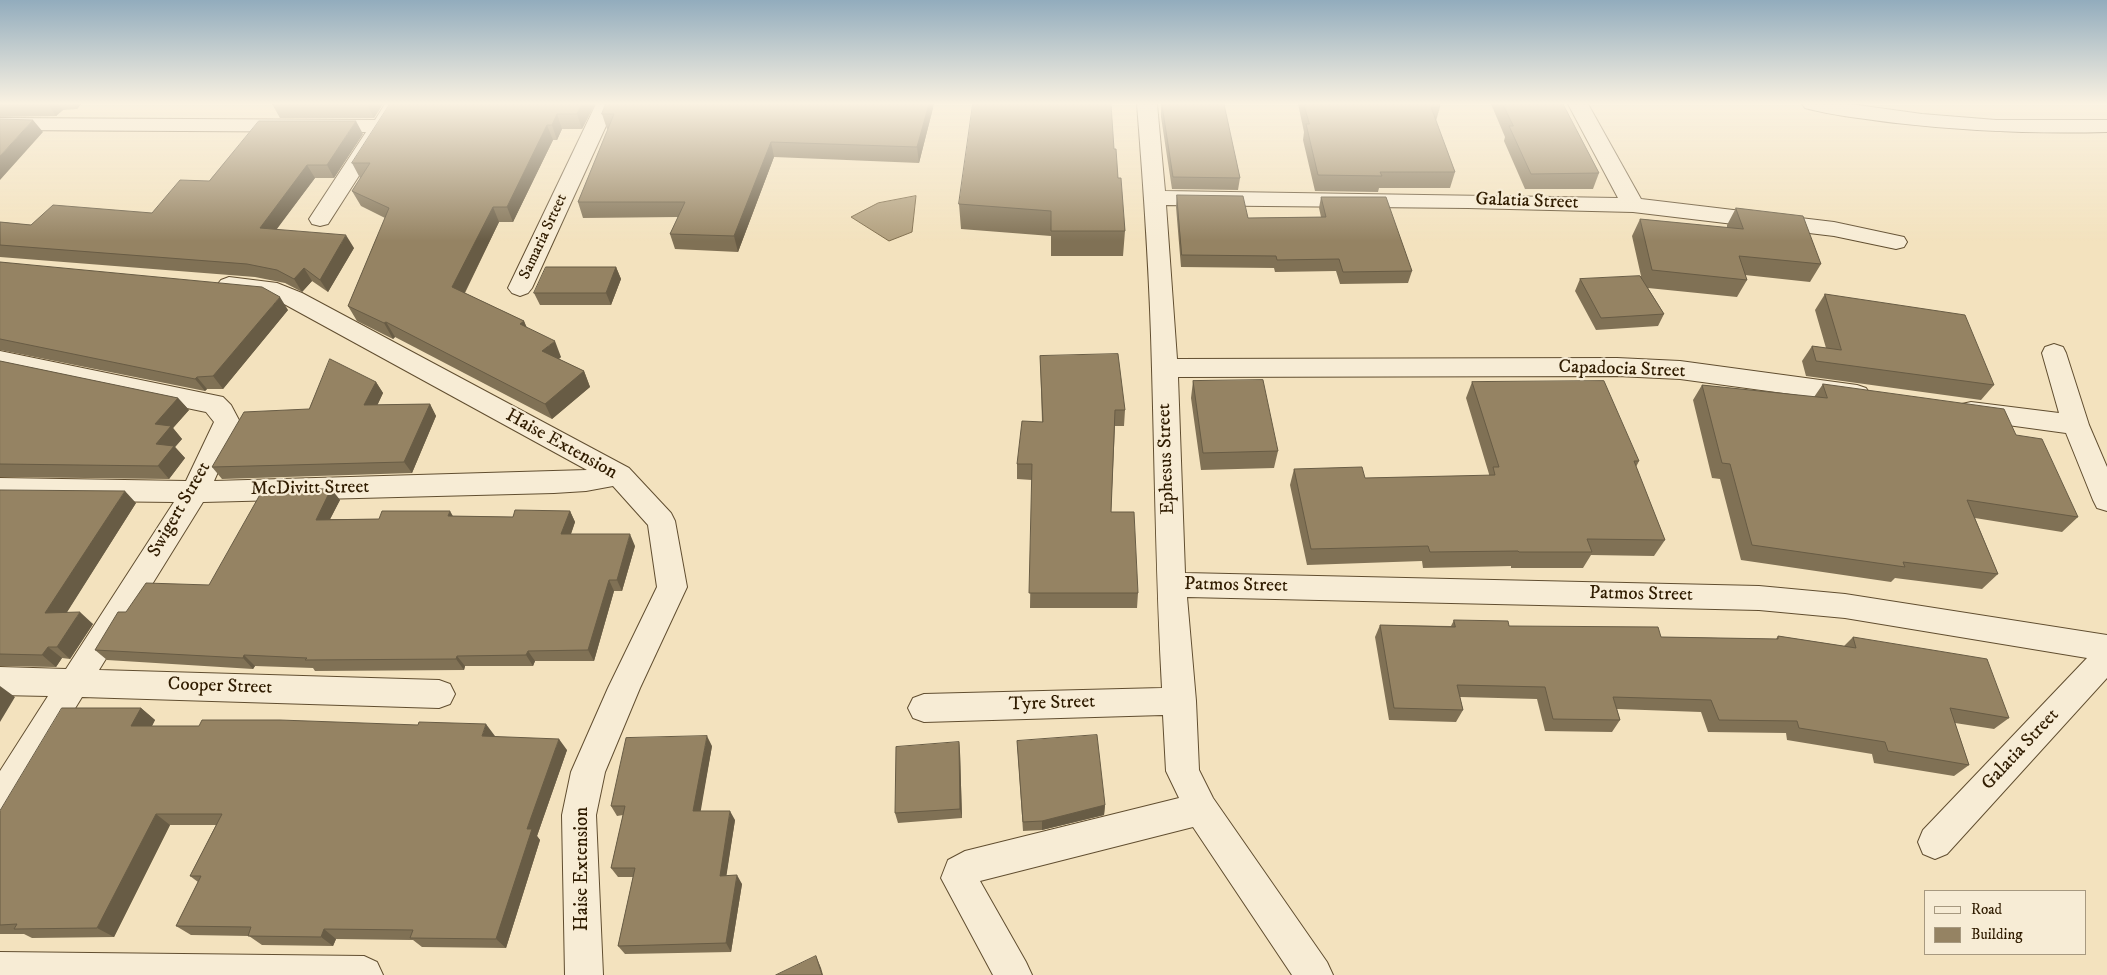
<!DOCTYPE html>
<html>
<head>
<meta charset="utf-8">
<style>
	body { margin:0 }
	#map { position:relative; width:2107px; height:975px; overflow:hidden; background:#f3e2be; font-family:"IM FELL DW Pica",serif }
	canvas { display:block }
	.legend { position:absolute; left:1924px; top:890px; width:162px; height:65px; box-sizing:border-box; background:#f7ecd5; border:1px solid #a79980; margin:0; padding:6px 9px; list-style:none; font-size:15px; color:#301c00 }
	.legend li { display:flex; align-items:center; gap:10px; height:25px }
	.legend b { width:25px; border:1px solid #a79980 }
</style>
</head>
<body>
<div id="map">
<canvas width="2107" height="975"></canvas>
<ul class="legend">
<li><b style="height:6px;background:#f7ecd5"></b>Road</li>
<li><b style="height:14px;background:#958363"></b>Building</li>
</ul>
</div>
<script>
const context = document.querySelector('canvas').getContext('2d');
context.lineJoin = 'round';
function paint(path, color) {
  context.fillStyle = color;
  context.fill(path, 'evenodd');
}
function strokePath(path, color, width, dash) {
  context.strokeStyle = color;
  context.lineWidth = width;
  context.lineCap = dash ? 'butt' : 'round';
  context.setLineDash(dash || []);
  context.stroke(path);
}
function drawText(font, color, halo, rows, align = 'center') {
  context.font = font + ' "IM FELL DW Pica",serif';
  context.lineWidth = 4.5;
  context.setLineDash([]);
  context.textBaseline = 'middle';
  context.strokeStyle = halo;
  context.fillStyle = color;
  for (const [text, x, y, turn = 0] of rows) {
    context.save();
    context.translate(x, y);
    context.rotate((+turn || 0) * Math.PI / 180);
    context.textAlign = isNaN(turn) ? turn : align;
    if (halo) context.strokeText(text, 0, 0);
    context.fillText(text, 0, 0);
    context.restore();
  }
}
const water = new Path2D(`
	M 916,196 L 912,232 L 889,241 L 851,217 L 878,203 Z`);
paint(water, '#b19f7d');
strokePath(water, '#7d6b4b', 1);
const minor = new Path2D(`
	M 385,104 L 405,104 L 328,224 L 320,226 L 312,224 L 309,219 L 366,132 L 0,130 L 0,118 L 375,120 Z
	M 596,104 L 616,104 L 532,288 L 528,293 L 520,296 L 512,293 L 508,288 Z
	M 1137,104 L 1157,104 L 1165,191 L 1618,198 L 1568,104 L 1588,104 L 1641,199 L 1834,222 L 1904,237 L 1907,242 L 1904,247 L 1896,249 L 1834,236 L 1633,212 L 1468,208 L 1166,205 L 1177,359 L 1617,358 L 1680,361 L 1857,385 L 1866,388 L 1870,394 L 1866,400 L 1857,403 L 1680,379 L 1617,376 L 1178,377 L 1185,573 L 1759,586 L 1845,594 L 2107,635 L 2107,678 L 1947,854 L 1935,859 L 1923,854 L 1918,842 L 1923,830 L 2087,658 L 1845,618 L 1759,610 L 1187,597 L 1196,701 L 1199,770 L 1213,798 L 1327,962 L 1333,975 L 1292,975 L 1193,827 L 980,881 L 1026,962 L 1032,975 L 993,975 L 941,878 L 948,860 L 965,851 L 1179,798 L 1166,771 L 1163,715 L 924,722 L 913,718 L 908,708 L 913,698 L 924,694 L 1162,688 C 1156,581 1155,475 1152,369 C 1150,281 1144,192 1137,104 Z
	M 1802,104 L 1850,104 L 1922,114 L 1996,120 L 2107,120 L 2107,132 C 2036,134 1966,131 1896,123 C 1866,119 1835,116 1805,108 Z
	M 229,277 L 277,283 L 302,293 L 629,468 L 671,513 L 675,521 L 687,587 L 640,688 L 605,772 L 596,815 L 603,975 L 565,975 L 562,815 L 571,772 L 608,688 L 657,587 L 648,525 L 613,486 L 586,491 L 554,493 L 203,502 L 99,670 L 439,680 L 450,684 L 455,694 L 450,704 L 439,708 L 82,697 L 12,811 L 0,816 L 0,771 L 48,696 L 0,695 L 0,667 L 66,669 L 174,502 L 0,500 L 0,478 L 186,481 L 214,422 L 206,412 L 0,369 L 0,351 L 223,397 L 231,405 L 240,422 L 214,481 L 587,470 L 286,305 L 272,298 L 221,290 L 217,285 L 221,280 Z
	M 2054,344 L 2063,347 L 2066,353 L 2089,425 L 2107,467 L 2107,511 L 2097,508 L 2093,500 L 2066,433 L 1971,420 L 1962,418 L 1958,411 L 1962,404 L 1971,402 L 2059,413 L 2042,353 L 2045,347 Z
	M 0,952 L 364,956 L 377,962 L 383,975 L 0,975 Z`);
strokePath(minor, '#614e30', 2);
paint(minor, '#f7ecd5');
paint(new Path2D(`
	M 0,104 L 81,104 L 77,109 L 63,110 L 56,116 L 0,117 Z
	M 272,104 L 383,104 L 374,118 L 280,118 Z
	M 595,104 L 582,129 L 562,129 L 557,140 L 553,140 L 513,222 L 499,222 L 465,293 L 524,321 L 526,327 L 561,357 L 559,359 L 584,371 L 590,387 L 552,419 L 395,337 L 393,339 L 357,321 L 348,306 L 385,218 L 361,206 L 352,191 L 360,178 L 352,163 Z
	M 606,104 L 934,104 L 919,163 L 774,157 L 738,252 L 675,249 L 670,234 L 678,217 L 583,218 L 578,202 L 608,129 L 607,129 L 602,114 Z
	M 1161,104 L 1225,104 L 1225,110 L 1240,178 L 1238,190 L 1172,189 L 1161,117 Z
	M 1298,104 L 1439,104 L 1440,107 L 1436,121 L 1455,172 L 1450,188 L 1379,188 L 1378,192 L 1315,191 L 1303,140 L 1304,132 Z
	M 1491,104 L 1563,104 L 1599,173 L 1593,189 L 1525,189 L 1504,141 L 1505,137 Z
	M 363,134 L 334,178 L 315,178 L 276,229 L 354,248 L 328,292 L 312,281 L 302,292 L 285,283 L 255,277 L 0,257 L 0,222 L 31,225 L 152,213 L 209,181 Z
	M 1114,149 L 1118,178 L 1125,231 L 1123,256 L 1051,256 L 1051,236 L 961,229 L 959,204 Z
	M 1177,195 L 1248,218 L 1321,217 L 1319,208 L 1321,197 L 1412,271 L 1408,283 L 1340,284 L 1336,271 L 1275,272 L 1274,268 L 1181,267 L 1176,207 Z
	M 1736,208 L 1821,264 L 1810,282 L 1745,275 L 1747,280 L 1737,297 L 1648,288 L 1664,314 L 1658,326 L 1596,330 L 1575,291 L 1580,279 L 1641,276 L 1632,236 L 1640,219 L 1727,228 L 1727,225 Z
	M 0,262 L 288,310 L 223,389 L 207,389 L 205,391 L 0,350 Z
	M 616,267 L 621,279 L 611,305 L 540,305 L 534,293 Z
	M 1825,294 L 1994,385 L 1981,400 L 1806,376 L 1802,361 L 1812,346 L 1826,348 L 1815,310 Z
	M 1040,356 L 1125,410 L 1124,426 L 1115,426 L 1111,512 L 1138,593 L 1137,608 L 1030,608 L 1032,480 L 1017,479 L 1017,464 L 1042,422 Z
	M 0,361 L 178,398 L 189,410 L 173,428 L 182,439 L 175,447 L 185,458 L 169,479 L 0,477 Z
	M 1193,381 L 1278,451 L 1274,468 L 1201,470 L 1191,398 Z
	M 376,382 L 383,393 L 377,405 L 430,404 L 436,416 L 412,473 L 222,479 L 212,467 L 309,409 Z
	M 1472,382 L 1639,461 L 1636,467 L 1665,540 L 1654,556 L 1591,555 L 1583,568 L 1511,568 L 1511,566 L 1423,568 L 1422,561 L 1307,565 L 1290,485 L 1294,469 L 1365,478 L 1489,476 L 1489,474 L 1466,398 Z
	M 1823,384 L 2016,435 L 2078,517 L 2062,532 L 1975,518 L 1998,574 L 1982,589 L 1895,578 L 1891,582 L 1741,560 L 1720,479 L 1712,478 L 1693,400 L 1702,385 L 1814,397 Z
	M 331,489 L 340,500 L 330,519 L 379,519 L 453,516 L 513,517 L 570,511 L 575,522 L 571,534 L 635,546 L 622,591 L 614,591 L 594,661 L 535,661 L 533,666 L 465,666 L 464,670 L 315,671 L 313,668 L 255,666 L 253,669 L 107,660 L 95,650 L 126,612 L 209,585 Z
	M 0,490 L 136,503 L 66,613 L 93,624 L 70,659 L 62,658 L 56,667 L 0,666 Z
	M 1454,620 L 1509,626 L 1661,637 L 1776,639 L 1778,636 L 1844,646 L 1853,637 L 2009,718 L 1994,729 L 1955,723 L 1969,765 L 1954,776 L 1874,763 L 1872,754 L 1787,740 L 1786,733 L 1708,732 L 1701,712 L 1617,709 L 1620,720 L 1612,732 L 1545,731 L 1537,699 L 1460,697 L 1463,710 L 1456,722 L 1389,720 L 1375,637 L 1380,625 L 1451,626 Z
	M 141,708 L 155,720 L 152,726 L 495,736 L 567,750 L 537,836 L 540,840 L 506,948 L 422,947 L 413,940 L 336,939 L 333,946 L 262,945 L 249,936 L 191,935 L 176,926 L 198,882 L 190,876 L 216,825 L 170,825 L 114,937 L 32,938 L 24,934 L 0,934 L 0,811 Z
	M 1017,741 L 1105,805 L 1104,815 L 1042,830 L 1023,831 Z
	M 959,742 L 960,752 L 962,818 L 898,823 L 895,813 Z
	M 712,746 L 700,811 L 735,820 L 726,876 L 742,884 L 731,952 L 625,954 L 618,946 L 633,877 L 618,877 L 611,868 L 623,815 L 617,816 L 611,806 Z`), '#807155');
paint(new Path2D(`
	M 48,104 L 59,104 L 63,110 L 56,116 Z
	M 73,104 L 81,104 L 77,109 Z
	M 367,104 L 383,104 L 374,118 Z
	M 582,104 L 595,104 L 582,129 L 577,114 Z
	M 929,104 L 934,104 L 919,163 L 917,147 Z
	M 557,114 L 562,129 L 557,140 L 552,125 Z
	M 33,120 L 43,132 L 0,180 L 0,156 Z
	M 356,121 L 363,134 L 334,178 L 327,165 Z
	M 547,125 L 553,140 L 513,222 L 507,207 Z
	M 771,142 L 774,157 L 738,252 L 734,236 Z
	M 307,165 L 315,178 L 268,241 L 260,228 Z
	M 493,207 L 499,222 L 460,302 L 452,287 Z
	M 346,235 L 354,248 L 328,292 L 320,280 Z
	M 616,267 L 621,279 L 611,305 L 606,293 Z
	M 304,268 L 312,281 L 302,292 L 294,279 Z
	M 280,297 L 288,310 L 223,389 L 213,376 Z
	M 524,321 L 531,337 L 520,324 Z
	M 386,322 L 395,337 L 393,339 L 384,323 Z
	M 555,341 L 561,357 L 549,366 L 542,351 Z
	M 584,371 L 590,387 L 552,419 L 545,404 Z
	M 197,377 L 207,389 L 205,391 L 195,379 Z
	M 376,382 L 383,393 L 372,417 L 364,405 Z
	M 178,398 L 189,410 L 173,428 L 182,439 L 175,447 L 185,458 L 169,479 L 158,466 L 155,424 Z
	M 430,404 L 436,416 L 412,473 L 404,462 Z
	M 331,489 L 340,500 L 324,531 L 316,520 Z
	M 125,491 L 136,503 L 59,625 L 45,613 Z
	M 450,511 L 457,523 L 448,516 Z
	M 570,511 L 575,522 L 567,545 L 561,534 Z
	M 630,534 L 635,546 L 622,591 L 617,580 Z
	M 609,580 L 614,591 L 594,661 L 588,650 Z
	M 80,612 L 93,624 L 70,659 L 57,647 Z
	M 48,647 L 62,658 L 56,667 L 42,655 Z
	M 528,651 L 535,661 L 533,666 L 526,655 Z
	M 244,655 L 255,666 L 253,669 L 243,658 Z
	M 457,656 L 465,666 L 464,670 L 456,659 Z
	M 0,686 L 15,697 L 0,722 Z
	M 141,708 L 155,720 L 146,737 L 131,726 Z
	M 486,724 L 495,736 L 491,748 L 482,736 Z
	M 707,736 L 712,746 L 699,821 L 693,811 Z
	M 559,739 L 567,750 L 537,836 L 540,840 L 506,948 L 496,939 L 527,829 Z
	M 959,742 L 960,752 L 962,818 L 960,809 Z
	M 1105,805 L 1104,815 L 1042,830 L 1042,821 Z
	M 730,811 L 735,820 L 725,885 L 720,876 Z
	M 156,814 L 170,825 L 114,937 L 97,928 Z
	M 737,875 L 742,884 L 731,952 L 726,943 Z
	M 324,929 L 336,939 L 333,946 L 321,937 Z
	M 816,956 L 821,968 L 823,975 L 822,975 Z`), '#685c45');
const building = new Path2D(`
	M 390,104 L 582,104 L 577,114 L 557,114 L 552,125 L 547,125 L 507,207 L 493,207 L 452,287 L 524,321 L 520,324 L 555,341 L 542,351 L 584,371 L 545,404 L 386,322 L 384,323 L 348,306 L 389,208 L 352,191 L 370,163 L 352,163 Z
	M 606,104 L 929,104 L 917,147 L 771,142 L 734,236 L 670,234 L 685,202 L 578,202 L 614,114 L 602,114 Z
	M 973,104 L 1111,104 L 1114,149 L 1116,149 L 1118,178 L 1121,178 L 1125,231 L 1051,231 L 1051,211 L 959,204 Z
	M 1164,104 L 1224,104 L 1240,178 L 1173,177 L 1162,105 L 1164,105 Z
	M 1304,104 L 1439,104 L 1440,107 L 1431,107 L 1455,172 L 1380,172 L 1382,176 L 1318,175 L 1306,124 L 1309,124 Z
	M 1503,104 L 1563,104 L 1599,173 L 1531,174 L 1509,126 L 1513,126 Z
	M 0,119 L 33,120 L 0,156 Z
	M 259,121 L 356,121 L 327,165 L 307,165 L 260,228 L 346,235 L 320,280 L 304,268 L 294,279 L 277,270 L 247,264 L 0,245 L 0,222 L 31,225 L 53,205 L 152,213 L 180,180 L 209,181 Z
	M 1177,195 L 1243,196 L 1248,218 L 1326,217 L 1321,197 L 1386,197 L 1412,271 L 1343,272 L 1339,259 L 1277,260 L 1276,256 L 1182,255 Z
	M 1736,208 L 1803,216 L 1821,264 L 1739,256 L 1747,280 L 1652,270 L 1640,219 L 1743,229 Z
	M 0,262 L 262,287 L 280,297 L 213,376 L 197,377 L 195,379 L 0,339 Z
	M 546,267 L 616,267 L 606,293 L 534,293 Z
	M 1640,276 L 1664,314 L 1601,318 L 1580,279 Z
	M 1825,294 L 1965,315 L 1994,385 L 1816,361 L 1812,346 L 1841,350 Z
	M 1118,354 L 1125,410 L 1115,410 L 1111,512 L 1134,512 L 1138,593 L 1029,593 L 1032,464 L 1017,464 L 1022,421 L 1043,422 L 1040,356 Z
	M 330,359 L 376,382 L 364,405 L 430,404 L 404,462 L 212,467 L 244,412 L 309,409 Z
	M 0,361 L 178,398 L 155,424 L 171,426 L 156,444 L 174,446 L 158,466 L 0,464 Z
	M 1263,380 L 1278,451 L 1203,453 L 1193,381 Z
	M 1604,381 L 1639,461 L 1634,461 L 1665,540 L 1587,539 L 1592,552 L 1519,552 L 1518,551 L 1430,552 L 1428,546 L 1311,549 L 1294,469 L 1362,467 L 1365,478 L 1495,475 L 1493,467 L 1499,467 L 1472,382 Z
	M 1823,384 L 2004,409 L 2016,435 L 2042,439 L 2078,517 L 1967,500 L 1998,574 L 1903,562 L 1905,567 L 1752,545 L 1730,464 L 1722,463 L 1702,385 L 1827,398 Z
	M 331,489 L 316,520 L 379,519 L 382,511 L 450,511 L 448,516 L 513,517 L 515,510 L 570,511 L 561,534 L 630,534 L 617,580 L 609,580 L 588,650 L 528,651 L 526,655 L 457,656 L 456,659 L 305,660 L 307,658 L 244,655 L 243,658 L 95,650 L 118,612 L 126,612 L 146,583 L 209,585 L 262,491 Z
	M 0,490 L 125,491 L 45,613 L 80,612 L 57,647 L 48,647 L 42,655 L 0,654 Z
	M 1454,620 L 1508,621 L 1509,626 L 1658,627 L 1661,637 L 1778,639 L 1778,636 L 1856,648 L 1853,637 L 1987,659 L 2009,718 L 1950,708 L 1969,765 L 1888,751 L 1885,742 L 1799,728 L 1797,721 L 1719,720 L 1711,700 L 1613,697 L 1620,720 L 1553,719 L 1545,687 L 1457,685 L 1463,710 L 1394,708 L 1380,625 L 1455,627 Z
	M 62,708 L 141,708 L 131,726 L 199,726 L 202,720 L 280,720 L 418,725 L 419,722 L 486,724 L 482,736 L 559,739 L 527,829 L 532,829 L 496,939 L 410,938 L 413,930 L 324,929 L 321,937 L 248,936 L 251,927 L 176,926 L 201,876 L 190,876 L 222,814 L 156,814 L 97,928 L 14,929 L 17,924 L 0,925 L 0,811 Z
	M 1097,735 L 1105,805 L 1042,821 L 1023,822 L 1017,741 Z
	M 707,736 L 693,811 L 730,811 L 720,876 L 737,875 L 726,943 L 618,946 L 635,868 L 611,868 L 625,806 L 611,806 L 626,738 Z
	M 959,742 L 960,809 L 895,813 L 896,747 Z
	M 816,956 L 822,975 L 776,975 Z`);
paint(building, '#958363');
strokePath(building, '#685c45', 1);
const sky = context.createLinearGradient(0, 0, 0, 241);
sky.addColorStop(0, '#92acbd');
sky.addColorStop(0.43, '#faf2e2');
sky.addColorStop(1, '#faf2e200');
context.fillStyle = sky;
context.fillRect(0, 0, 2107, 241);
drawText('16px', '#301c00', '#f7ecd5', [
	["Samaria Srteet",544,237,-65]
]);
drawText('19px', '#301c00', '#f7ecd5', [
	["Galatia Street",1527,202,2],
	["Capadocia Street",1622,370,2],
	["Haise Extension",561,445,29],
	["Ephesus Street",1167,459,-92],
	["McDivitt Street",310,489,-1],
	["Swigert Street",180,510,-60],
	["Patmos Street",1236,586,1],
	["Patmos Street",1641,595,1],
	["Cooper Street",220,687,2],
	["Tyre Street",1052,704,-2],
	["Galatia Street",2021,750,-47],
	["Haise Extension",583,869,-90]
]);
</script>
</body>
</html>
